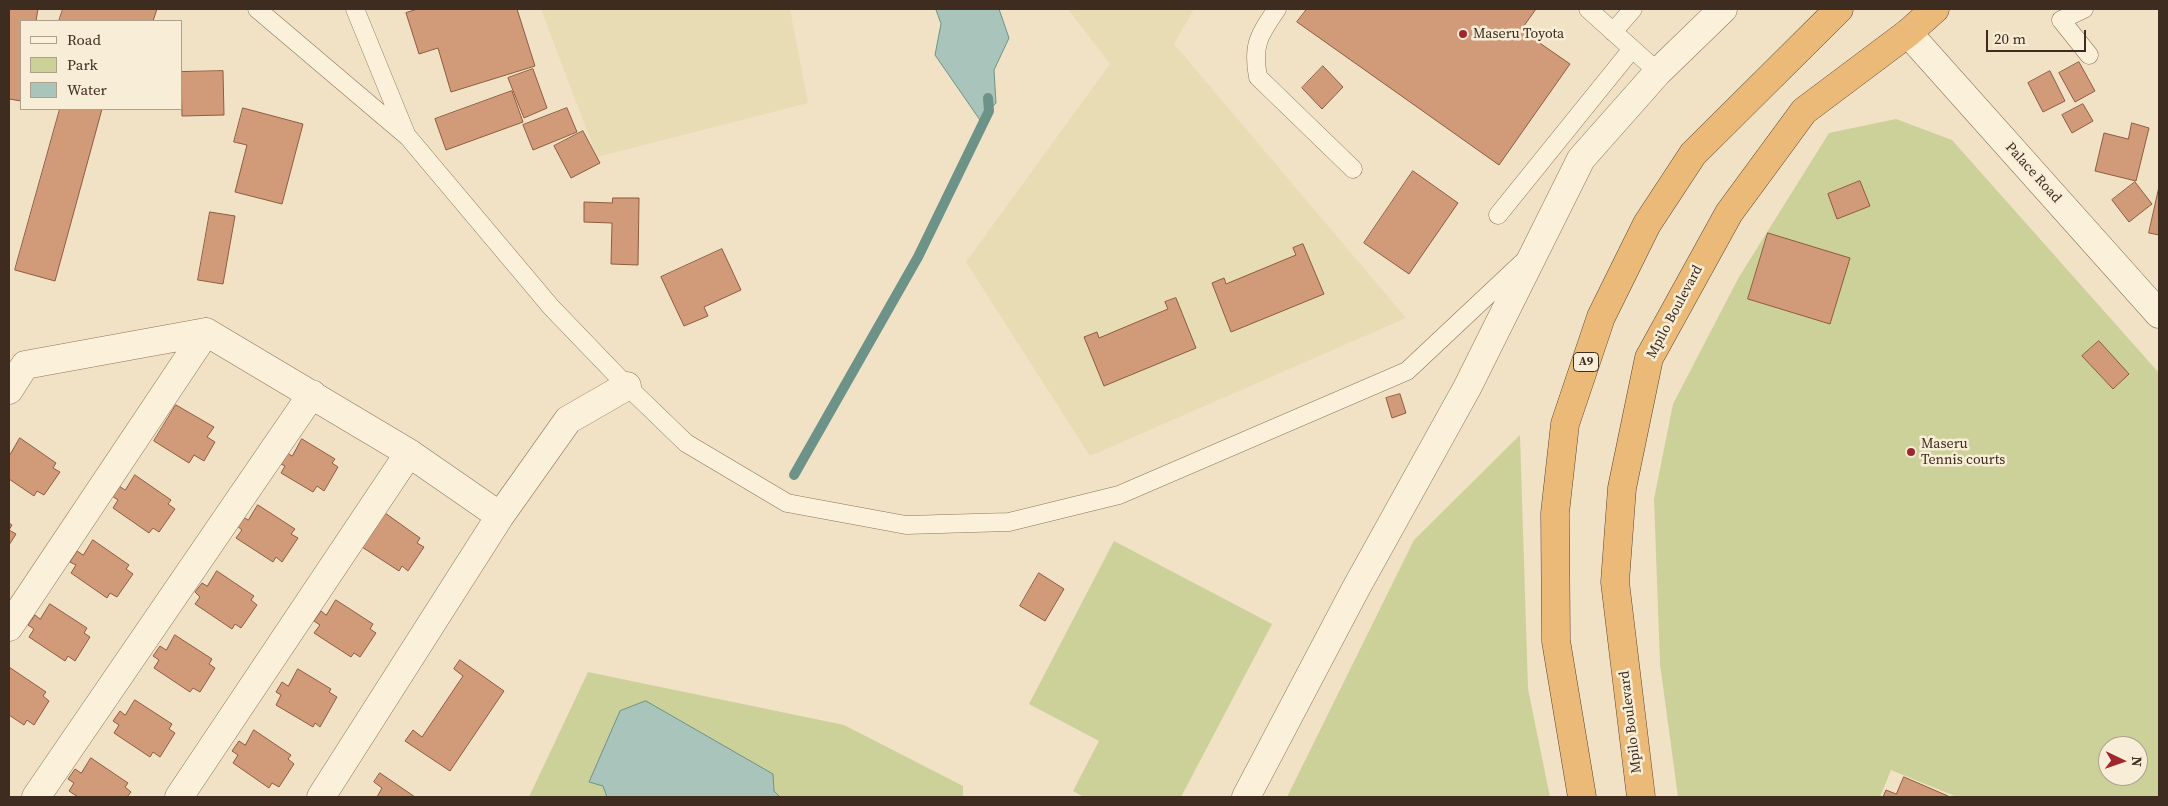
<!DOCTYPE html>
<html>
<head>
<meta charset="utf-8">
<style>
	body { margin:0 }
	#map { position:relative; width:2168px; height:806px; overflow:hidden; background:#f1e2c6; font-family:"Source Serif 4",serif }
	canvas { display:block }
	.frame { position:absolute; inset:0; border:10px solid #3d2c1f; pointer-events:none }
	.legend { position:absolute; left:20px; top:20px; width:162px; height:90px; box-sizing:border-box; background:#f8edd6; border:1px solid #ada08d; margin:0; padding:6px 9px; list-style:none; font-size:15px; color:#3d2c1f }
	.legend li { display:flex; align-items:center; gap:10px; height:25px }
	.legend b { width:25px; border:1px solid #ada08d }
	.north { position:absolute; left:2098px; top:736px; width:50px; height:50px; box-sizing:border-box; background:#f8edd6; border:1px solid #ada08d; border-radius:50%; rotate:93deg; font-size:14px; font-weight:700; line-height:20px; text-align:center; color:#3d2c1f }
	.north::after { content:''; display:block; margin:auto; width:18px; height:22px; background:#a0272d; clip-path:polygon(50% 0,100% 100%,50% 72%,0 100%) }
	.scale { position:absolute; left:1986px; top:30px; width:100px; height:22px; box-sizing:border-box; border:2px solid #3d2c1f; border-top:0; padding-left:6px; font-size:15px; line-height:18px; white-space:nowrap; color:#3d2c1f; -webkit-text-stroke:4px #f8edd6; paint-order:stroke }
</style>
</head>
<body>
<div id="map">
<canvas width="2168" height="806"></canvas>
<div class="frame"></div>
<ul class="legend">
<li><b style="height:6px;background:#fbf0da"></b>Road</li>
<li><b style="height:14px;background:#ccd099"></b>Park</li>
<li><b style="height:14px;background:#a8c4bb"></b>Water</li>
</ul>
<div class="north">N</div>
<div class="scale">20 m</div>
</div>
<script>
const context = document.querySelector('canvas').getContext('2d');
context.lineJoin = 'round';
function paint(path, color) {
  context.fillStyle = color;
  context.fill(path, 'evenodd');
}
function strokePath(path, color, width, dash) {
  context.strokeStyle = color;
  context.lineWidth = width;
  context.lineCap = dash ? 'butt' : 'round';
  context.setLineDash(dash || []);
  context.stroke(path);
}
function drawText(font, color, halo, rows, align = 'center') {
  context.font = font + ' "Source Serif 4",serif';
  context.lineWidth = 5;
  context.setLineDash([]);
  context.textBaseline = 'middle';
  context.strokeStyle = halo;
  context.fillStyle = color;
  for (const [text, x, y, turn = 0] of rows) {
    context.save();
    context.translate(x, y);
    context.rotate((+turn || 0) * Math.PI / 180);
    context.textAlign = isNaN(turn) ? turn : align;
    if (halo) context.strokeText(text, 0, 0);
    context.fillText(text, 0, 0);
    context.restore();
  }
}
paint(new Path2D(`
	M 541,9 L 790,9 L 808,103 L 597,157 Z
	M 1068,9 L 1194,9 L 1174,44 L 1406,318 L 1090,456 L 966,262 L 1110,64 Z`), '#e7dcb3');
paint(new Path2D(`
	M 1896,119 L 1952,140 L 2159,373 L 2159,797 L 1957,797 L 1891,770 L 1880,797 L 1678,797 L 1660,664 L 1654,499 L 1673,404 L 1739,277 L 1829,133 ZM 2108,746 L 2138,746 L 2138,776 L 2108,776 Z
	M 1520,435 L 1528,689 L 1550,797 L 1287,797 L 1414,540 Z
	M 1114,541 L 1272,624 L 1181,797 L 1084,797 L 1073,791 L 1099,741 L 1029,704 Z
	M 588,672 L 844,725 L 963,786 L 963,797 L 529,797 Z`), '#ccd099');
const water = new Path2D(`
	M 936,9 L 999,9 L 1009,38 L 994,70 L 996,103 L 980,120 L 935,55 L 941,24 Z
	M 646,701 L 773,774 L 774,791 L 780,797 L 607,797 L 603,786 L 589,782 L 620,711 Z`);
paint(water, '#a8c4bb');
strokePath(water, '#6d9388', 1);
strokePath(new Path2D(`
	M 794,475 L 918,257 L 989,111 L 988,98`), '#6d9388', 10);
const building = new Path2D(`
	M 9,9 L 38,9 L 36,21 L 21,21 L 21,101 L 9,99 Z
	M 63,9 L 157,9 L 153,21 L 59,21 Z
	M 418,9 L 517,9 L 535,66 L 451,92 L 438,48 L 419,54 L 406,13 Z
	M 1307,9 L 1536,9 L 1521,30 L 1570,64 L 1499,165 L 1297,22 Z
	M 2079,62 L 2095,91 L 2075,102 L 2059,73 Z
	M 1323,66 L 1343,87 L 1322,109 L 1302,88 Z
	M 533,69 L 547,108 L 524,118 L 508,78 Z
	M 223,71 L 224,115 L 182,116 L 181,72 Z
	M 2050,71 L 2065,101 L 2043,112 L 2028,83 Z
	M 512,91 L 523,122 L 446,150 L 435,119 Z
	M 2083,104 L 2093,121 L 2072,133 L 2062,115 Z
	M 243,108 L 303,124 L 282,204 L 235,192 L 247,145 L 234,142 Z
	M 567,108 L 577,132 L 533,150 L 523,125 Z
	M 60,109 L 102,109 L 55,281 L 15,270 Z
	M 2132,123 L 2149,128 L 2136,181 L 2095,171 L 2104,133 L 2128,139 Z
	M 583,131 L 600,163 L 571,178 L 554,146 Z
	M 1413,171 L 1458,203 L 1409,274 L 1364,243 Z
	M 1860,181 L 1870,206 L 1837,219 L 1828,194 Z
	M 2135,182 L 2152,204 L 2129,222 L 2112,200 Z
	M 2159,187 L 2159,235 L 2149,233 Z
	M 613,198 L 639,198 L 638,265 L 611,264 L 612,223 L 584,222 L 584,202 L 612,203 Z
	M 210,212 L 235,216 L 223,284 L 198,280 Z
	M 1768,233 L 1850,258 L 1830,324 L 1748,299 Z
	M 1303,244 L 1324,294 L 1231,332 L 1212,283 L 1224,278 L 1226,284 L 1296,255 L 1293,248 Z
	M 722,249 L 741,290 L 704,307 L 708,316 L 684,326 L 661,277 Z
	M 1176,298 L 1196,348 L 1104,386 L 1084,337 L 1097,332 L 1099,338 L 1168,309 L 1165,302 Z
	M 2099,341 L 2129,374 L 2113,389 L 2082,356 Z
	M 1400,394 L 1406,413 L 1392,418 L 1386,398 Z
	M 176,405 L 214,427 L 207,437 L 215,442 L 204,461 L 194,455 L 189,463 L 154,441 Z
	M 20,438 L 56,463 L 53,468 L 60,472 L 44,495 L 37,491 L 34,496 L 9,479 L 9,453 L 10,454 Z
	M 302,439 L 335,459 L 332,463 L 338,467 L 324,491 L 317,486 L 313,492 L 281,473 L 285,466 L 279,463 L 286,452 L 292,456 Z
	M 135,475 L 171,500 L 168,504 L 175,509 L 159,532 L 153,528 L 149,533 L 113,508 L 118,500 L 112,496 L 119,486 L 125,490 Z
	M 258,505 L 295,529 L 291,534 L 298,538 L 282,562 L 276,557 L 273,562 L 236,538 L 242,530 L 236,525 L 242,516 L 248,520 Z
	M 385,513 L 420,538 L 417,543 L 424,547 L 408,571 L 402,566 L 399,571 L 362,547 Z
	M 9,523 L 12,525 L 9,530 L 16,534 L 9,545 Z
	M 93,540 L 129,565 L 126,569 L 133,574 L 117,597 L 110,593 L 107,598 L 71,573 L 76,565 L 70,562 L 77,551 L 83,555 Z
	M 217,571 L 254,596 L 251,600 L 257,605 L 241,628 L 235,624 L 232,629 L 195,604 L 200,597 L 195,592 L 202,583 L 207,586 Z
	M 1039,573 L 1064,589 L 1045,621 L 1020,606 Z
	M 336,600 L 373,624 L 370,629 L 376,633 L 360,657 L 354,653 L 351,657 L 314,633 L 320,625 L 314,621 L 321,611 L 326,615 Z
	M 50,604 L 87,628 L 84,633 L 90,637 L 75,661 L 68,656 L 65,661 L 29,637 L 34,629 L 28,625 L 35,615 L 40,619 Z
	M 175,635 L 212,659 L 209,664 L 215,668 L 200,692 L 193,688 L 190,692 L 154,668 L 159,660 L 153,656 L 160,646 L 166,650 Z
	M 460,660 L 504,691 L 450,771 L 405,741 L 413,730 L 422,737 L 463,676 L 454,669 Z
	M 9,667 L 46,692 L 43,696 L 49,701 L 34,725 L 27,720 L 24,725 L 9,715 Z
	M 298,669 L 331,689 L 329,692 L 337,697 L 320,727 L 315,723 L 313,727 L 276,705 L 281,695 L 276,692 L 282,682 L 288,686 Z
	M 135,700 L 172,724 L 169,729 L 175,733 L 160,757 L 153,752 L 150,757 L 114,733 L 119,725 L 113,721 L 120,711 L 125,715 Z
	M 254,730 L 291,755 L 288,759 L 294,764 L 279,787 L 272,783 L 269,788 L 233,763 L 238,755 L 232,751 L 239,741 L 245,745 Z
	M 91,758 L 128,783 L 125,787 L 131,792 L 127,797 L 78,797 L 69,791 L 74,783 L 68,779 L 75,769 L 81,773 Z
	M 380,773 L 415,797 L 377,797 L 382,788 L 374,782 Z
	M 1904,777 L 1948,796 L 1948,797 L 1883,797 L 1886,790 L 1896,794 Z`);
paint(building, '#d19b7a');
strokePath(building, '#8e5b3f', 1);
const service = new Path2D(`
	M 257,9 L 408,137 L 551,307 L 627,386 L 686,443 L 787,503 L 906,525 L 1009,522 L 1119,495 L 1407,371 L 1523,262
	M 355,9 L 406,134
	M 1277,9 C 1259,35 1252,45 1258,77 L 1353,169
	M 1588,9 L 1658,72
	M 2084,9 L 2061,20 L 2089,55
	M 1613,32 L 1633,9
	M 1498,215 L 1632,49`);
const minor = new Path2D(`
	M 1908,33 L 2159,314
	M 9,390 L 25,365 L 206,332 L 409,453 L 500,516 L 568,420 L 627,386
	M 9,627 L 206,332
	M 36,797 L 312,394
	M 179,797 L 409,453
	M 321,797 L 500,516
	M 1246,797 L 1355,590 L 1467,388 L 1581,159 L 1658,72 L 1723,9`);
const trunk = new Path2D(`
	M 1582,797 L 1556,641 L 1555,513 L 1565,424 L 1601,317 L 1647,224 L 1693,154 L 1839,9
	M 1641,797 L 1615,582 L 1622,488 L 1649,358 L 1729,213 L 1804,111 L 1908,33 L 1935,9`);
strokePath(service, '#8e735a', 19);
strokePath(minor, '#8e735a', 29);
strokePath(trunk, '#5b422f', 29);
strokePath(service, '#fbf0da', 18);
strokePath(minor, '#fbf0da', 28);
strokePath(trunk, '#ecba78', 28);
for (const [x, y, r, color] of [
	[1463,34,5,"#a0272d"],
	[1911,452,5,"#a0272d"]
]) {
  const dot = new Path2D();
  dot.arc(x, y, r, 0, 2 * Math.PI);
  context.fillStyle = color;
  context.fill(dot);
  strokePath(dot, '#f8edd6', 2);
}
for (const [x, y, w] of [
	[1586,362,25]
]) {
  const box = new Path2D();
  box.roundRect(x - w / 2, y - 9.5, w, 19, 4);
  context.fillStyle = '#f8edd6';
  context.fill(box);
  strokePath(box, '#3d2c1f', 1);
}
drawText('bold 12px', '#3d2c1f', null, [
	["A9",1586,362]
]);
drawText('14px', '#3d2c1f', '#f8edd6', [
	["Maseru Toyota",1473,34],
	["Maseru",1921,444],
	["Tennis courts",1921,460]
], 'left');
drawText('14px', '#3d2c1f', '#f8edd6', [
	["Palace Road",2033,173,48],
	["Mpilo Boulevard",1675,312,-62],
	["Mpilo Boulevard",1631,722,-97]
]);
</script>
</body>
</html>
